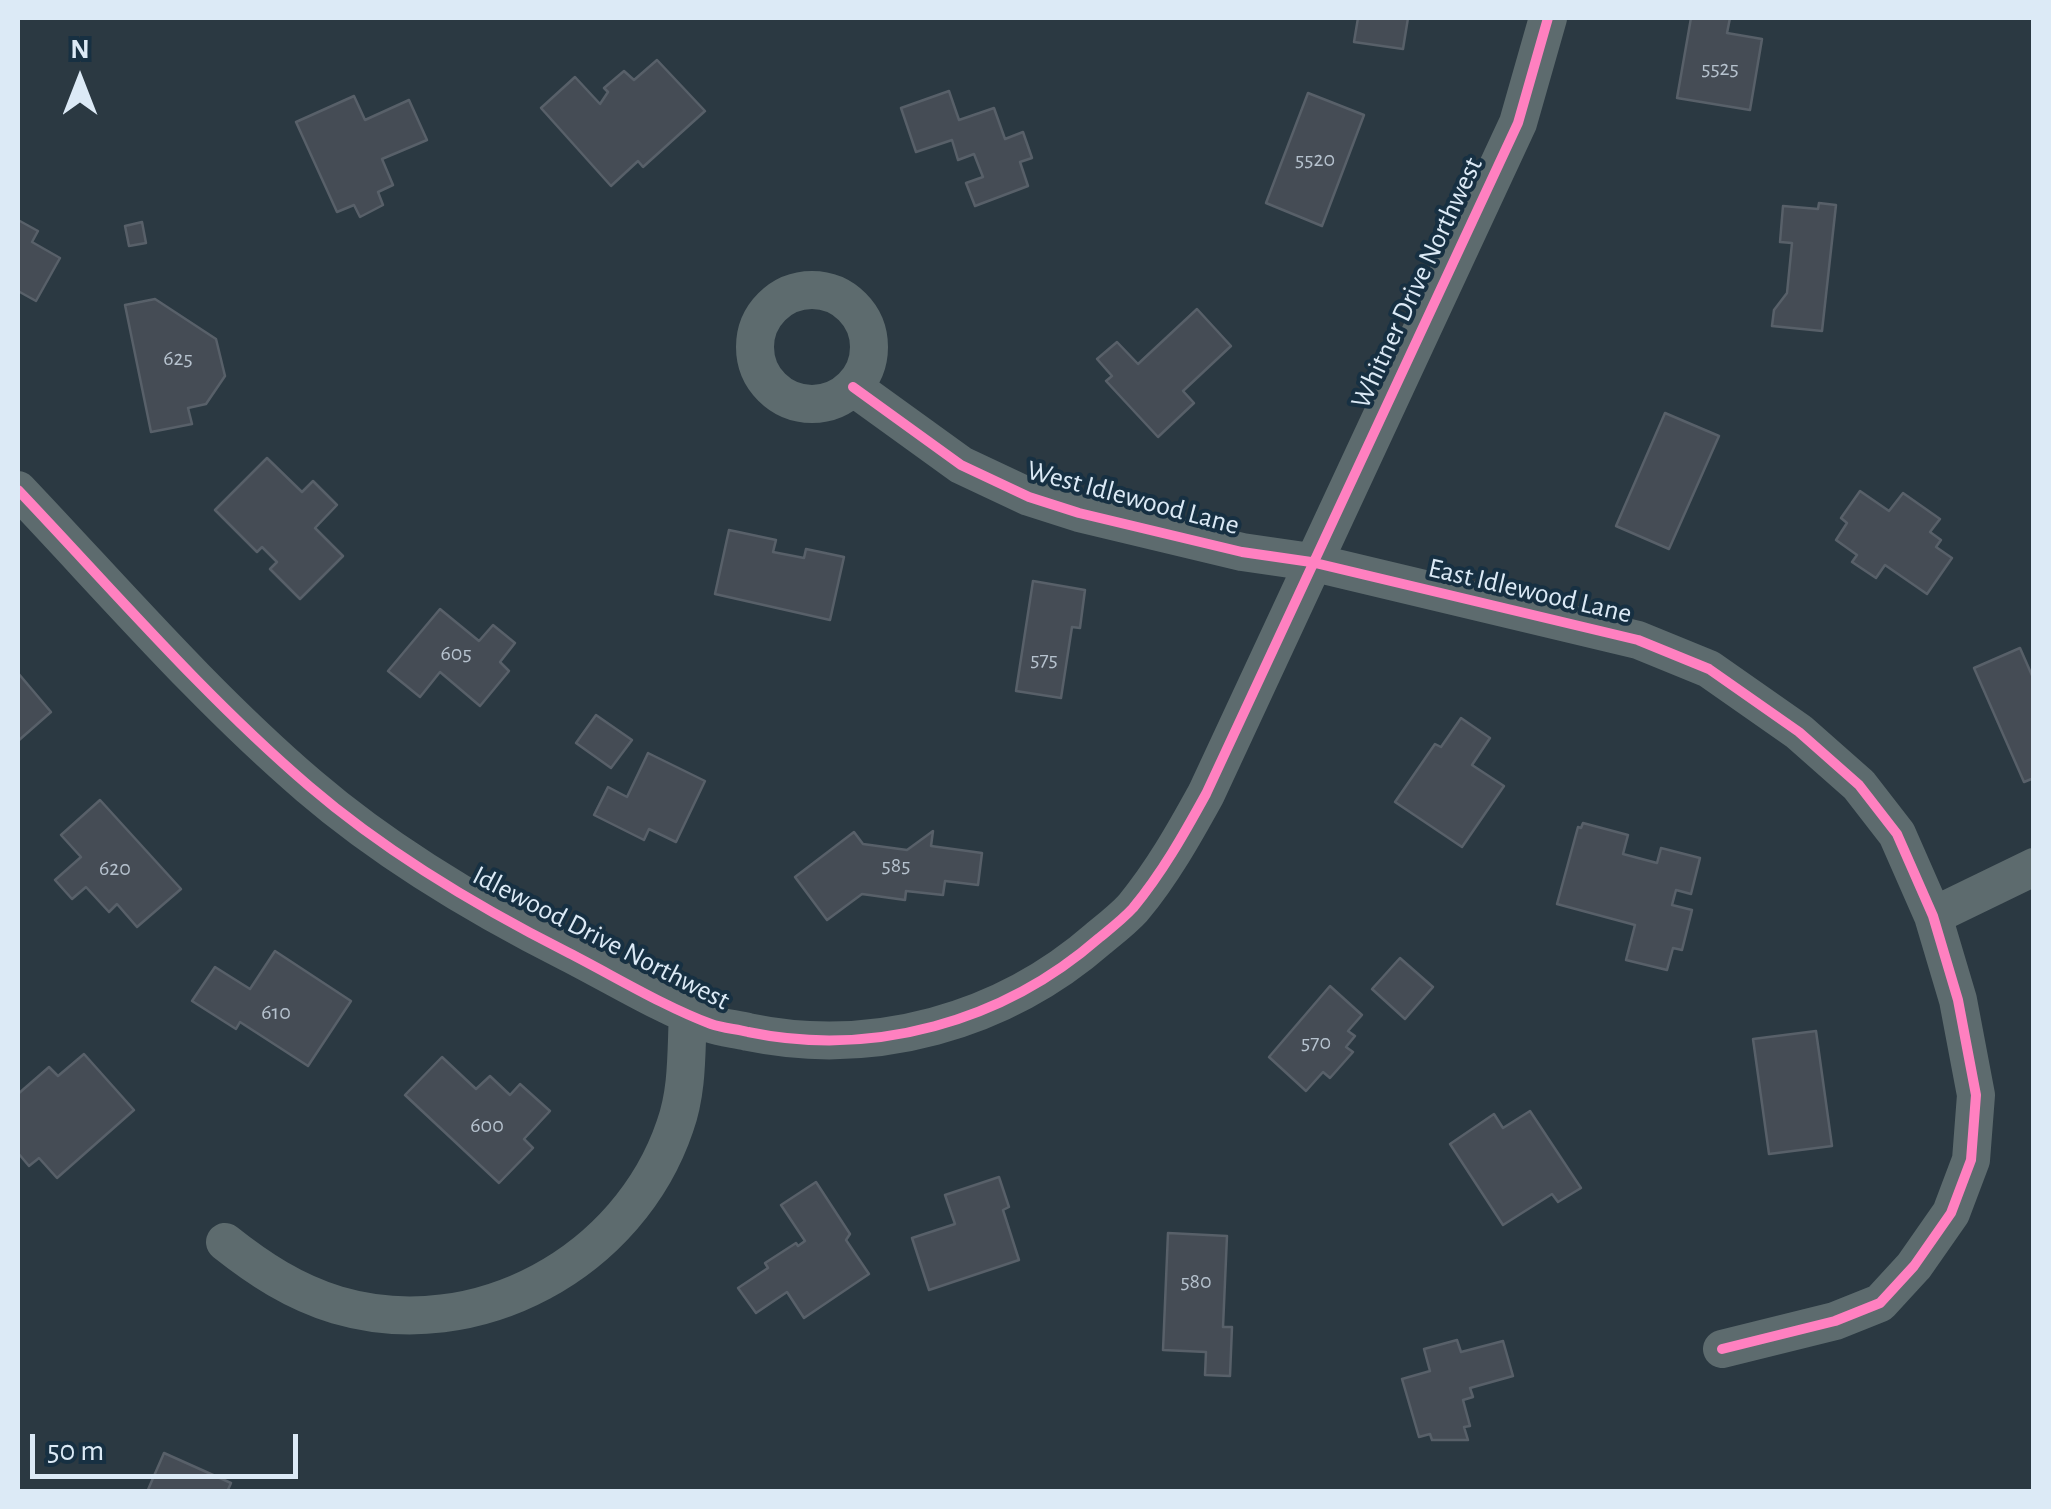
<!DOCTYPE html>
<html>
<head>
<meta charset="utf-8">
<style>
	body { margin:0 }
	#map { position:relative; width:2051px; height:1509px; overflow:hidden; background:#2b3942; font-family:"Alegreya Sans",sans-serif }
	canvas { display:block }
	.frame { position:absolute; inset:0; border:20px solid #dceaf6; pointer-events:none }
	.north { position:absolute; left:30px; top:30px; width:100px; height:100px; -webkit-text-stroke:8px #173042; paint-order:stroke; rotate:0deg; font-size:28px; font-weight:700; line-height:40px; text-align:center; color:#dceaf6 }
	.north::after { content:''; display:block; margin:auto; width:35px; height:45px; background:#dceaf6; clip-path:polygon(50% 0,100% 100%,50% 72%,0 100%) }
	.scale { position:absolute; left:30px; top:1434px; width:268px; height:45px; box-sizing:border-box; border:5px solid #dceaf6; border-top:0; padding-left:12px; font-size:30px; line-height:35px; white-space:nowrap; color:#dceaf6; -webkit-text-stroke:8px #173042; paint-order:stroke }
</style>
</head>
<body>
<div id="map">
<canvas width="2051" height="1509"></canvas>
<div class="frame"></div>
<div class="north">N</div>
<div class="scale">50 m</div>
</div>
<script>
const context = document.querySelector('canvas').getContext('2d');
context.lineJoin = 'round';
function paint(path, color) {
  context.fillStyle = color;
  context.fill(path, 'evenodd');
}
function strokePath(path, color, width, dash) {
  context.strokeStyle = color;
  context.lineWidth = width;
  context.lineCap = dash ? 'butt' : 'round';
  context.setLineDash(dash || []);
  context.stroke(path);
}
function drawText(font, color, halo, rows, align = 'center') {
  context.font = font + ' "Alegreya Sans",sans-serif';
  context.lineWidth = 8;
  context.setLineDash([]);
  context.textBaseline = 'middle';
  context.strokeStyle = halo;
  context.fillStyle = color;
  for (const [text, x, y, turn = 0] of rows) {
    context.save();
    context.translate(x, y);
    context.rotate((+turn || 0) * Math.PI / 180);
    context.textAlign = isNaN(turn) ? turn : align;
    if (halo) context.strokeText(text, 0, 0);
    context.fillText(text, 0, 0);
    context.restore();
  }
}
const building = new Path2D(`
	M 1358,18 L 1408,18 L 1403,49 L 1354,42 Z
	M 1691,18 L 1730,18 L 1727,33 L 1762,39 L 1750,110 L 1677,98 Z
	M 657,60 L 705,111 L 643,167 L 638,161 L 611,186 L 541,108 L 575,77 L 600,104 L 608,92 L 604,88 L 624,71 L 634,80 Z
	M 949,91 L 959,120 L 994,108 L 1005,139 L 1023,132 L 1032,158 L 1020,162 L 1028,186 L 975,206 L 966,183 L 983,177 L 974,154 L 958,160 L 952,140 L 916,152 L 901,108 Z
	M 1308,93 L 1364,115 L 1322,226 L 1266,203 Z
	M 354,96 L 365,120 L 409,100 L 427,140 L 382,159 L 393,185 L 378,192 L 383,205 L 360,217 L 354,205 L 337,212 L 296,122 Z
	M 1819,203 L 1836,205 L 1822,331 L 1772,326 L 1774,310 L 1787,293 L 1792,243 L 1780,242 L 1783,206 L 1818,209 Z
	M 18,220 L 38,231 L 32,242 L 60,258 L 36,301 L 18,291 Z
	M 142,222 L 146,243 L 129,246 L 125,226 Z
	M 155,299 L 216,339 L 225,376 L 206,404 L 188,408 L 192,424 L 151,432 L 125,305 Z
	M 1197,309 L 1231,346 L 1183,391 L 1194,403 L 1158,437 L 1106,381 L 1112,376 L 1097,359 L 1117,342 L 1138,364 Z
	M 1665,413 L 1719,436 L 1669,549 L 1616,526 Z
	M 267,458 L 302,492 L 313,481 L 337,505 L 315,528 L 343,556 L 300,599 L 270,569 L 277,562 L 262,547 L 257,552 L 215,510 Z
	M 1860,491 L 1889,511 L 1903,493 L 1940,519 L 1930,532 L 1941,540 L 1936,547 L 1952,558 L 1927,594 L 1885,565 L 1876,578 L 1852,562 L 1857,555 L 1836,540 L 1847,523 L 1841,518 Z
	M 729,530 L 776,540 L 773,552 L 804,558 L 806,549 L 844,557 L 830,620 L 715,594 Z
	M 1033,581 L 1085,590 L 1080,628 L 1072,627 L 1061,698 L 1016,691 Z
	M 440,609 L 479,641 L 493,625 L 515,643 L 500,662 L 509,671 L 480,706 L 440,672 L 420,697 L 388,671 Z
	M 2020,648 L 2034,680 L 2034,778 L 2024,782 L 1974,668 Z
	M 18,673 L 51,712 L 18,741 Z
	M 596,715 L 632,740 L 611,768 L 576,743 Z
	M 1461,718 L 1490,738 L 1472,765 L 1504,786 L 1462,847 L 1395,802 L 1435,744 L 1441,747 Z
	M 648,753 L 705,781 L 676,842 L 649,829 L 644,840 L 594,815 L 608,787 L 627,797 Z
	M 100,800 L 181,889 L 137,927 L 117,904 L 109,912 L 86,887 L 72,899 L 55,880 L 81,857 L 61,835 Z
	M 1583,823 L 1628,835 L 1623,854 L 1657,863 L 1661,848 L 1700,858 L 1691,894 L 1676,890 L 1672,905 L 1692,910 L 1682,950 L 1673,948 L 1667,970 L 1626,960 L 1635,925 L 1557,904 L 1578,827 L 1581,828 Z
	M 933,831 L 931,846 L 982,853 L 978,885 L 945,881 L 943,895 L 906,891 L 905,900 L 862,894 L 827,920 L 795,877 L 854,832 L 863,844 L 907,850 Z
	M 275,951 L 351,1001 L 308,1066 L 240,1022 L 236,1029 L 192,1001 L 215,967 L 250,989 Z
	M 1400,958 L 1433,987 L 1405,1019 L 1372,989 Z
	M 1330,986 L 1362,1015 L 1348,1031 L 1355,1036 L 1346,1047 L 1353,1052 L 1330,1078 L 1323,1072 L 1306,1091 L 1269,1057 Z
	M 1816,1031 L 1832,1146 L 1769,1154 L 1753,1039 Z
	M 84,1054 L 134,1110 L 57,1178 L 39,1158 L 29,1166 L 18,1153 L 18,1094 L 49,1067 L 58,1076 Z
	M 442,1057 L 476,1089 L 490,1076 L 510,1095 L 520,1084 L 550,1111 L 524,1139 L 533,1148 L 499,1183 L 405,1095 Z
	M 1530,1111 L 1581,1188 L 1558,1202 L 1552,1194 L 1503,1225 L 1450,1144 L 1494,1114 L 1503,1128 Z
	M 999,1177 L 1009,1207 L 1003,1210 L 1019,1260 L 929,1290 L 912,1238 L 955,1224 L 945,1195 Z
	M 816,1182 L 850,1234 L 846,1240 L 869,1274 L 804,1318 L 787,1292 L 756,1313 L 738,1288 L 768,1268 L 765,1263 L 796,1243 L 798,1246 L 805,1241 L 781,1205 Z
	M 1168,1233 L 1227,1236 L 1223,1327 L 1232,1327 L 1230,1376 L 1205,1375 L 1206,1352 L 1163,1350 Z
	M 1457,1340 L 1461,1352 L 1503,1341 L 1513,1376 L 1470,1388 L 1473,1397 L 1463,1400 L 1470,1426 L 1464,1427 L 1468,1440 L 1432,1440 L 1430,1434 L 1419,1437 L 1402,1379 L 1430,1371 L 1424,1349 Z
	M 164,1453 L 231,1483 L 227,1492 L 147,1492 Z`);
paint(building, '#454c55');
strokePath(building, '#586069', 2.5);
strokePath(new Path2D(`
	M755 347a57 57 0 1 1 114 0a57 57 0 1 1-114 0Z
	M 853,387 L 961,465 L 1029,497 L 1079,513 L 1242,552 L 1311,562 L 1638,640 L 1709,669 L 1799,732 L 1859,785 L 1897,834 L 1933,916 L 1958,1000 L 1976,1095 L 1971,1160 L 1951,1213 L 1914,1266 L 1880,1303 L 1835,1321 L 1722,1349
	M 18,490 C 113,590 204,696 309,786 C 387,853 478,907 569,953 C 614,976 663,1006 711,1024 C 722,1028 736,1029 748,1032 C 873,1058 1003,1022 1099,938 C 1110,929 1123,919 1133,908 C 1162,873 1184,834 1206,794 L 1518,123 L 1548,18
	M 1933,916 L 2034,867
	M 225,1242 C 259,1269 294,1292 337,1305 C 477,1346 629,1262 675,1126 C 688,1090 686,1051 688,1013`), '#5d6b6e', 38);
strokePath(new Path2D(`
	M 853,387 L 961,465 L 1029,497 L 1079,513 L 1242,552 L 1311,562 L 1638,640 L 1709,669 L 1799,732 L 1859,785 L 1897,834 L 1933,916 L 1958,1000 L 1976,1095 L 1971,1160 L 1951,1213 L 1914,1266 L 1880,1303 L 1835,1321 L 1722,1349
	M 18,490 C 113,590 204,696 309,786 C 387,853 478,907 569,953 C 614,976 663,1006 711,1024 C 722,1028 736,1029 748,1032 C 873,1058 1003,1022 1099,938 C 1110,929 1123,919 1133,908 C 1162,873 1184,834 1206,794 L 1518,123 L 1548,18`), '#ff80c0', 10);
drawText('22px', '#b6c2ce', null, [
	["5525",1720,68],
	["5520",1315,159],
	["625",178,358],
	["605",456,653],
	["575",1044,659],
	["585",896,865],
	["620",115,868],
	["610",276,1012],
	["570",1316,1042],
	["600",487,1125],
	["580",1196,1281]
]);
drawText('28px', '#dceaf6', '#173042', [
	["Whitner Drive Northwest",1417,283,-65],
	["West Idlewood Lane",1133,498,15],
	["East Idlewood Lane",1530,591,13],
	["Idlewood Drive Northwest",601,938,27]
]);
</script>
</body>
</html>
